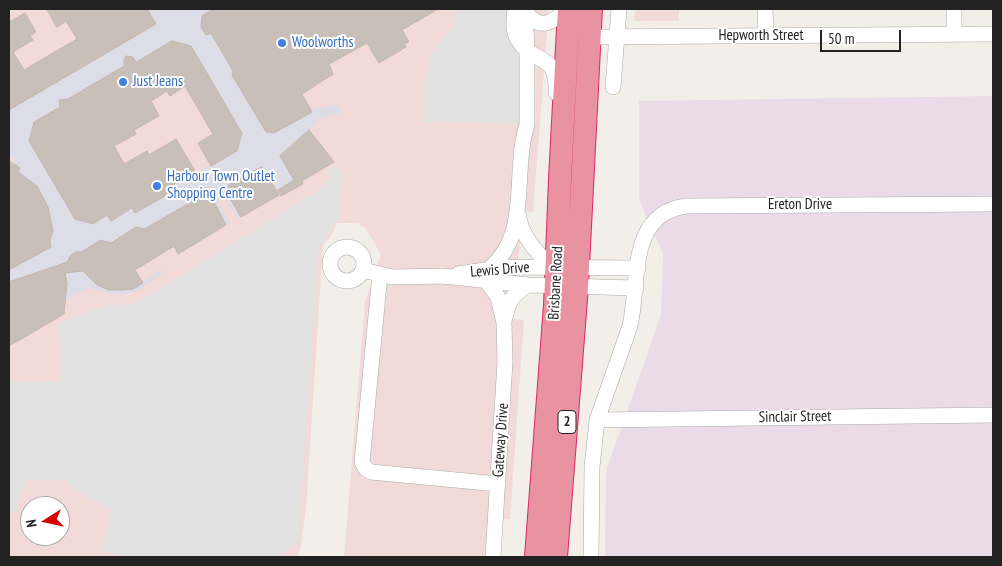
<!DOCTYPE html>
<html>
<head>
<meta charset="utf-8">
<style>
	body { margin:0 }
	#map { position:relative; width:1002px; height:566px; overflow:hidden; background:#f2efe9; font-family:"PT Sans Narrow",sans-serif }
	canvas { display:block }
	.frame { position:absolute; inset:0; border:10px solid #222; pointer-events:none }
	.north { position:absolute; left:20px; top:496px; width:50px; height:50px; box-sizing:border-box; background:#fff; border:1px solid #a7a7a7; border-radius:50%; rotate:260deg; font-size:14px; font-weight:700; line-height:20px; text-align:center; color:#222 }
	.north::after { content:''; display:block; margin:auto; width:18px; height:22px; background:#d40000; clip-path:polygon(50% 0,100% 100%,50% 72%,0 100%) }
	.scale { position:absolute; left:820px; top:30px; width:81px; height:22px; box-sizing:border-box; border:2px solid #222; border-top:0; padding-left:6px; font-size:15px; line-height:18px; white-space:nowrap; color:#222; -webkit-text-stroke:4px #fff; paint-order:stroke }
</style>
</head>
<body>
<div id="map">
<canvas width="1002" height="566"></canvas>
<div class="frame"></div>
<div class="north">N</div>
<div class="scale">50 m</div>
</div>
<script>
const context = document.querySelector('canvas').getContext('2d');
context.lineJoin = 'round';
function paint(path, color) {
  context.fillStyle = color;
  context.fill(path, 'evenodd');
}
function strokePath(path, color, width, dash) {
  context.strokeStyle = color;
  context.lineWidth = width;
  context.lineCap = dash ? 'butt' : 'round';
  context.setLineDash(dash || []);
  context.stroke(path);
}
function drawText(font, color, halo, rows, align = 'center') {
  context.font = font + ' "PT Sans Narrow",sans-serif';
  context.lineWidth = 4;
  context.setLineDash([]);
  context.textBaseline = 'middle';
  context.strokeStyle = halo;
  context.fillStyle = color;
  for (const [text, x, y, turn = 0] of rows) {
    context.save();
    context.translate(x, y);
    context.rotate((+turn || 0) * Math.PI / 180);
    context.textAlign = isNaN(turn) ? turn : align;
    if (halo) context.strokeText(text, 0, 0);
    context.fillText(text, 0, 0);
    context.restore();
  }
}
paint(new Path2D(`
	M 9,9 L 549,9 L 533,212 L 523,211 L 512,319 L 524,320 L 510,519 L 502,519 L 499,557 L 344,557 L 365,302 L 381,254 L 365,228 L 358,223 L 337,223 L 331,236 L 323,245 L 306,508 L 301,545 L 298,557 L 9,557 ZM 30,506 L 60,506 L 60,536 L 30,536 Z
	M 635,9 L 679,9 L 679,21 L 634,21 Z`), '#f2dad9');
paint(new Path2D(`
	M 993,96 L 993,557 L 605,557 L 606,471 L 661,315 L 663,254 L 639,200 L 639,101 Z`), '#ebdbe8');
paint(new Path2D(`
	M 458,9 L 510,9 L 508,35 L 524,61 L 518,124 L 424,122 L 424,83 L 432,52 L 452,27 Z
	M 337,165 L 343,176 L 340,221 L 334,221 L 329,234 L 319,246 L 298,541 L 280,557 L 128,557 L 102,551 L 111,510 L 73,488 L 66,480 L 27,480 L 17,501 L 17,512 L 9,512 L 9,381 L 61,381 L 58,324 L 107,305 L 135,304 L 316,192 L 330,178 L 326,171 Z`), '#e2e2e2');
paint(new Path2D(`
	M 147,9 L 214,9 L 202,16 L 201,27 L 206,35 L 209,33 L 212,34 L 233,71 L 232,75 L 266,132 L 274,133 L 318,108 L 332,105 L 339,107 L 340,112 L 337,115 L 318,118 L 309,130 L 280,156 L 294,180 L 289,183 L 293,189 L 285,194 L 281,187 L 276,190 L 262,167 L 225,188 L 241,217 L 238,219 L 223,194 L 216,198 L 230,223 L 226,225 L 208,192 L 144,229 L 136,227 L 111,243 L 101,240 L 81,252 L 76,252 L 71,255 L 68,260 L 69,267 L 76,272 L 83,271 L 97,285 L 109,290 L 122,290 L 133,289 L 143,283 L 159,270 L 163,271 L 162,274 L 141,289 L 132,293 L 118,295 L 88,288 L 65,300 L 67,283 L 62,263 L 17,280 L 9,285 L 9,271 L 24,262 L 51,237 L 53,231 L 48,207 L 37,186 L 18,172 L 20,168 L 13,164 L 16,160 L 9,156 L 10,152 L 9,151 L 9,110 L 156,25 ZM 173,41 L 191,46 L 242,133 L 237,151 L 211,166 L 195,171 L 174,184 L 177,189 L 135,213 L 132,208 L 111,220 L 107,215 L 93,224 L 75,219 L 29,141 L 34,122 L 60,107 L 59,100 L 68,99 L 124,66 L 124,61 L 126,57 L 133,57 L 136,62 Z`), '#dddde8');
const building = new Path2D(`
	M 47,9 L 147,9 L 156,24 L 9,110 L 9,22 L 25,13 L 36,32 L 30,36 L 33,40 L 13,52 L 24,70 L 77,39 L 66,21 L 57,27 Z
	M 214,9 L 438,9 L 402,30 L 409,42 L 404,44 L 406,47 L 379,63 L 367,43 L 329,64 L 333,74 L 302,94 L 312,112 L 274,133 L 266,132 L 232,75 L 233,71 L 211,33 L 206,35 L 201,27 L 202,16 Z
	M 172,41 L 191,46 L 242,133 L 237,151 L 211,166 L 198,143 L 213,134 L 185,86 L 170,96 L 167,91 L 151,101 L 159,116 L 134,130 L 136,134 L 114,146 L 124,164 L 147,151 L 149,155 L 176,139 L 195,171 L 174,184 L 177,189 L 135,213 L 132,208 L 111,221 L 107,215 L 93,224 L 75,219 L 29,141 L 34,122 L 60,107 L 59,100 L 68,99 L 124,66 L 124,61 L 126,56 L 133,57 L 136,62 Z
	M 309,130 L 334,162 L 302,181 L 303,184 L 281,196 L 278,190 L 294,180 L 280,156 Z
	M 9,161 L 20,168 L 18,172 L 37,186 L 48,207 L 53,231 L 50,240 L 51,247 L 9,270 Z
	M 262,167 L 279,195 L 241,217 L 224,188 Z
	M 209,192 L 226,225 L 178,254 L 174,246 L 135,270 L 143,283 L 133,289 L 122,290 L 109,290 L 97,285 L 83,271 L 65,273 L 67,283 L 64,314 L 9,346 L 9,282 L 67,262 L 71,255 L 76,252 L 81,252 L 101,240 L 111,243 L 136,227 L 144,229 Z`);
paint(building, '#c7bfb8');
strokePath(building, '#c4b6ab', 1);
const minor = new Path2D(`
	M 515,9 C 514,19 512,30 518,40 C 533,65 558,51 556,93
	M 765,9 L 766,36
	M 954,9 L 954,34
	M 526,13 C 541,32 554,21 569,9
	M 589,37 L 993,34
	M 613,87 L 619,9
	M 518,213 C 521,236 536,252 552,267
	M330 264a17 17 0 1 1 34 0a17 17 0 1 1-34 0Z
	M 490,268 C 531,234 512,171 527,125 L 527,50 L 525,9
	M 363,270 L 392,277 L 443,276 L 528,285 L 636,288
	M 380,274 L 362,462 L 366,469 L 371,472 L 498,484
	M 458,274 L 505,267 L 638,268
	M 487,282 L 498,297 L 504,323 L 505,362 L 493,557
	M 504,321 C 509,302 510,296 528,285
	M 597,420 L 993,415
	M 591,557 L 592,467 L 597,420 L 630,326 C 640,282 627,214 686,206 L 993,204`);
const highway = new Path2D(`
	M 536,557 L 555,305 L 560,179 L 569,9
	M 556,557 L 577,286 L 591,9`);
strokePath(minor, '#a9a9a9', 16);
strokePath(highway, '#dc2a67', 24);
strokePath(minor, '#fff', 15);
strokePath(highway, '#e892a2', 22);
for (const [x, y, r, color] of [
	[282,43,5,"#3f7fe0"],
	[123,82,5,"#3f7fe0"],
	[157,186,5,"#3f7fe0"]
]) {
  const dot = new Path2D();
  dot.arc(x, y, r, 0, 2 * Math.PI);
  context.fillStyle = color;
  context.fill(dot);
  strokePath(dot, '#fff', 2);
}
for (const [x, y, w] of [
	[567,422,18]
]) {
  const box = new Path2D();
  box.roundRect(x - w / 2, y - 11.5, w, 23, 4);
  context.fillStyle = '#fff';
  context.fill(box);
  strokePath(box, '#222', 1);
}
drawText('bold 14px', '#222', null, [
	["2",567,422]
]);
drawText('15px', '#222', '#fff', [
	["Hepworth Street",761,36],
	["Ereton Drive",800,205],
	["Lewis Drive",500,270,-5],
	["Brisbane Road",556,283,-87],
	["Sinclair Street",795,417,-1],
	["Gateway Drive",501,440,-86]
]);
drawText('15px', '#366cbe', '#fff', [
	["Woolworths",292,43],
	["Just Jeans",133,82],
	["Harbour Town Outlet",167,177],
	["Shopping Centre",167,194]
], 'left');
</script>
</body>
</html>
